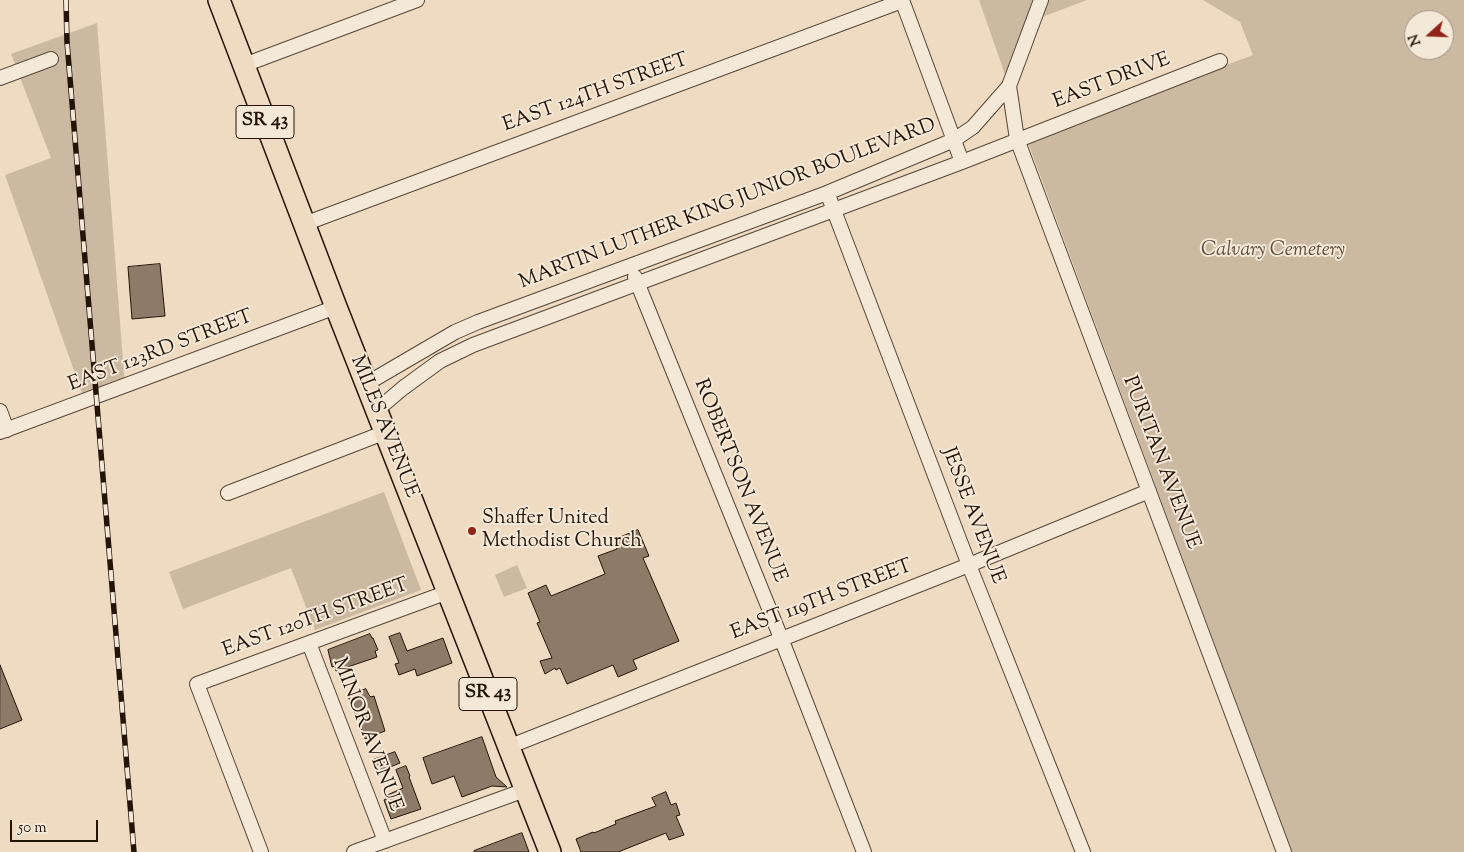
<!DOCTYPE html>
<html>
<head>
<meta charset="utf-8">
<style>
	body { margin:0 }
	#map { position:relative; width:1464px; height:852px; overflow:hidden; background:#eedbc1; font-family:"Sorts Mill Goudy",serif }
	canvas { display:block }
	.north { position:absolute; left:1404px; top:10px; width:50px; height:50px; box-sizing:border-box; background:#f4e8d7; border:1px solid #a09384; border-radius:50%; rotate:250deg; font-size:14px; font-weight:700; line-height:20px; text-align:center; color:#231407 }
	.north::after { content:''; display:block; margin:auto; width:18px; height:22px; background:#8f2418; clip-path:polygon(50% 0,100% 100%,50% 72%,0 100%) }
	.scale { position:absolute; left:10px; top:820px; width:88px; height:22px; box-sizing:border-box; border:2px solid #231407; border-top:0; padding-left:6px; font-size:15px; line-height:18px; white-space:nowrap; color:#231407; -webkit-text-stroke:4px #f4e8d7; paint-order:stroke }
</style>
</head>
<body>
<div id="map">
<canvas width="1464" height="852"></canvas>
<div class="north">N</div>
<div class="scale">50 m</div>
</div>
<script>
const context = document.querySelector('canvas').getContext('2d');
context.lineJoin = 'round';
function paint(path, color) {
  context.fillStyle = color;
  context.fill(path, 'evenodd');
}
function strokePath(path, color, width, dash) {
  context.strokeStyle = color;
  context.lineWidth = width;
  context.lineCap = dash ? 'butt' : 'round';
  context.setLineDash(dash || []);
  context.stroke(path);
}
function drawText(font, color, halo, rows, align = 'center') {
  context.font = font + ' "Sorts Mill Goudy",serif';
  context.lineWidth = 4;
  context.setLineDash([]);
  context.textBaseline = 'middle';
  context.strokeStyle = halo;
  context.fillStyle = color;
  for (const [text, x, y, turn = 0] of rows) {
    context.save();
    context.translate(x, y);
    context.rotate((+turn || 0) * Math.PI / 180);
    context.textAlign = isNaN(turn) ? turn : align;
    if (halo) context.strokeText(text, 0, 0);
    context.fillText(text, 0, 0);
    context.restore();
  }
}
paint(new Path2D(`
	M 979,0 L 1087,0 L 1034,20 L 1009,86 Z
	M 1203,0 L 1464,0 L 1464,852 L 1292,852 L 1027,140 L 1253,55 L 1240,22 ZM 1414,20 L 1444,20 L 1444,50 L 1414,50 Z
	M 97,23 L 125,387 L 85,402 L 5,175 L 51,158 L 11,54 Z
	M 384,492 L 421,590 L 315,630 L 291,568 L 183,609 L 169,572 Z
	M 517,565 L 527,588 L 504,597 L 495,575 Z`), '#cbb9a1');
const building = new Path2D(`
	M 160,264 L 165,316 L 132,319 L 128,267 Z
	M 638,530 L 649,556 L 643,558 L 679,641 L 633,660 L 637,669 L 618,677 L 613,665 L 567,684 L 560,668 L 556,670 L 555,668 L 545,674 L 540,661 L 552,658 L 537,623 L 540,622 L 528,593 L 546,585 L 551,596 L 605,574 L 598,556 L 617,549 L 614,540 Z
	M 400,633 L 407,651 L 443,638 L 452,663 L 417,676 L 415,669 L 399,675 L 395,664 L 399,663 L 389,637 Z
	M 370,634 L 372,638 L 373,638 L 378,650 L 375,651 L 377,657 L 336,671 L 335,666 L 332,667 L 328,650 Z
	M 0,665 L 22,720 L 0,729 Z
	M 366,689 L 369,695 L 371,697 L 374,696 L 385,731 L 365,739 L 348,696 Z
	M 482,737 L 496,777 L 507,787 L 492,786 L 462,797 L 454,776 L 432,784 L 423,758 Z
	M 395,752 L 400,763 L 378,772 L 373,760 Z
	M 406,766 L 410,776 L 409,777 L 421,809 L 391,819 L 384,800 L 386,799 L 385,796 L 403,788 L 396,770 Z
	M 666,792 L 671,805 L 676,803 L 680,815 L 676,816 L 684,835 L 669,840 L 666,833 L 618,852 L 581,852 L 576,839 L 593,832 L 594,833 L 616,824 L 615,821 L 656,806 L 652,798 Z
	M 522,833 L 529,852 L 474,852 L 474,851 Z`);
paint(building, '#8d7b68');
strokePath(building, '#231407', 1);
const street = new Path2D(`
	M 902,0 L 962,162
	M 244,65 L 417,0
	M 0,78 L 51,59
	M 1009,86 L 1017,139 L 1284,852
	M 830,200 L 969,565 L 1083,852
	M 304,224 L 902,1
	M 635,277 L 781,638 L 864,852
	M 366,384 L 455,332 L 478,322 L 827,193 L 954,140 L 973,127 L 1009,86 L 1041,0
	M 377,410 L 403,388 L 440,361 L 473,345 L 962,162 L 1220,61
	M 0,411 L 7,430
	M 0,432 L 336,307
	M 228,493 L 386,432
	M 309,643 L 385,841
	M 508,747 L 969,565 L 1149,491
	M 261,852 L 197,684 L 448,592
	M 354,852 L 525,790`);
const primary = new Path2D(`
	M 219,0 L 336,307 L 550,852`);
strokePath(street, '#564636', 16);
strokePath(primary, '#231407', 24);
strokePath(street, '#f4e8d7', 14);
strokePath(primary, '#eedbc1', 21);
const rail = new Path2D(`
	M 66,0 L 67,42 L 134,852`);
strokePath(rail, '#231407', 5.5);
strokePath(rail, '#f4e8d7', 4, [11]);
for (const [x, y, r, color] of [
	[472,531,5,"#8f2418"]
]) {
  const dot = new Path2D();
  dot.arc(x, y, r, 0, 2 * Math.PI);
  context.fillStyle = color;
  context.fill(dot);
  strokePath(dot, '#f4e8d7', 2);
}
for (const [x, y, w] of [
	[265,122,58],
	[488,694,58]
]) {
  const box = new Path2D();
  box.roundRect(x - w / 2, y - 16.5, w, 33, 4);
  context.fillStyle = '#f4e8d7';
  context.fill(box);
  strokePath(box, '#231407', 1);
}
drawText('bold 19px', '#231407', null, [
	["SR 43",265,122],
	["SR 43",488,694]
]);
drawText('20px', '#231407', '#f4e8d7', [
	["EAST DRIVE",1112,82,-21],
	["EAST 124TH STREET",596,94,-20],
	["MARTIN LUTHER KING JUNIOR BOULEVARD",728,205,-21],
	["EAST 123RD STREET",161,352,-21],
	["MILES AVENUE",383,427,68],
	["PURITAN AVENUE",1160,463,69],
	["ROBERTSON AVENUE",739,481,68],
	["JESSE AVENUE",972,516,69],
	["EAST 119TH STREET",822,601,-21],
	["EAST 120TH STREET",316,619,-20],
	["MINOR AVENUE",366,735,69]
]);
drawText('italic 20px', '#5e4e3d', '#f4e8d7', [
	["Calvary Cemetery",1273,252]
]);
drawText('20px', '#231407', '#f4e8d7', [
	["Shaffer United",482,520],
	["Methodist Church",482,543]
], 'left');
</script>
</body>
</html>
